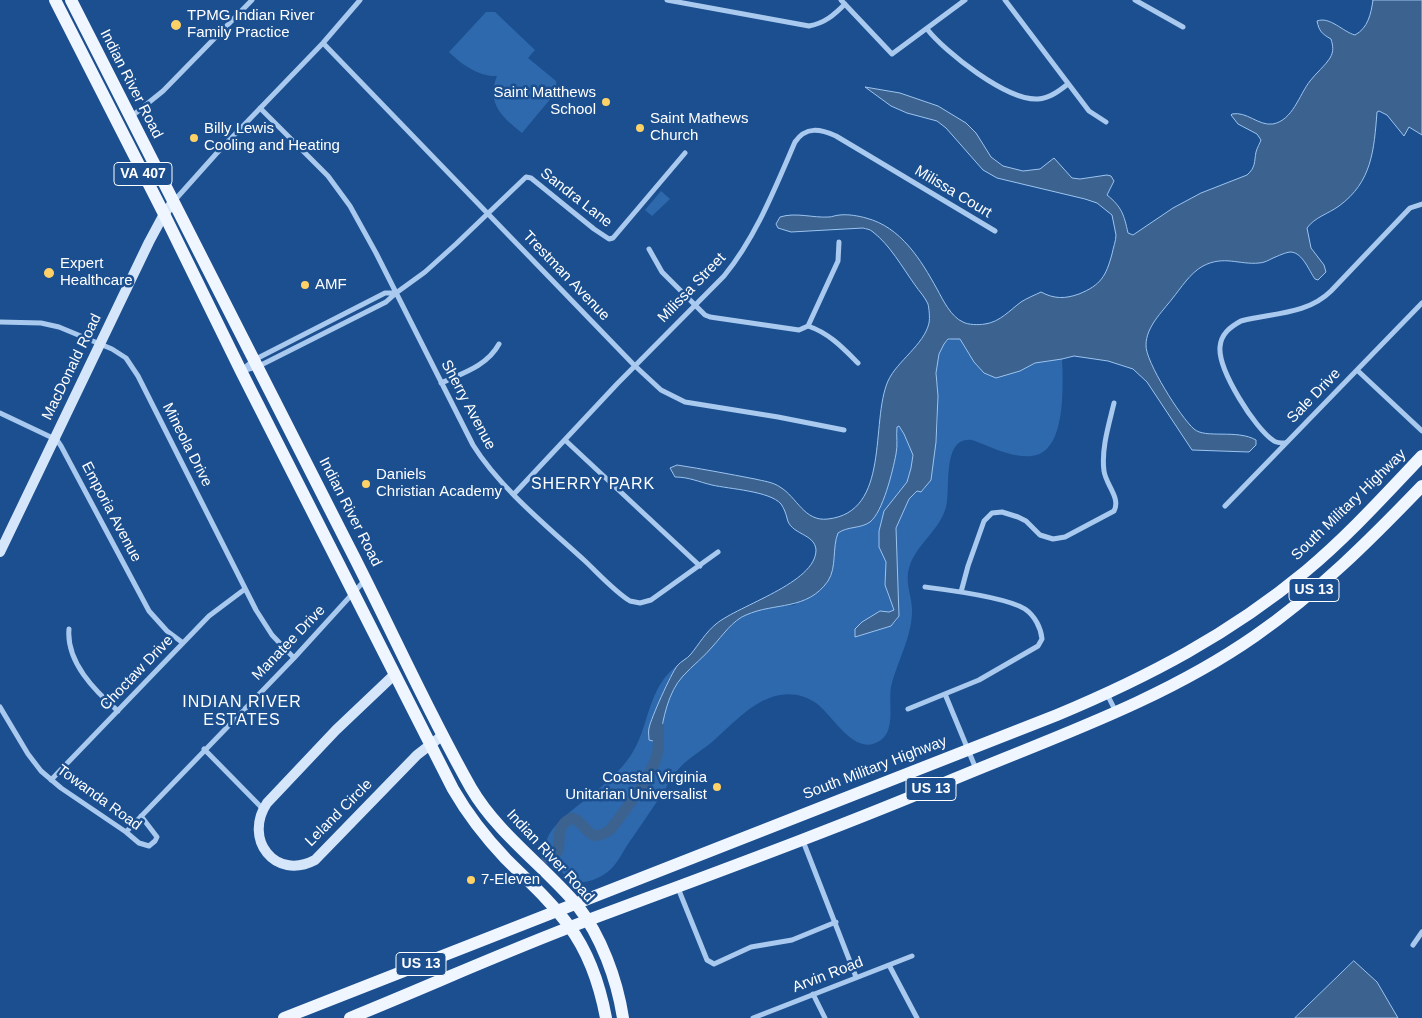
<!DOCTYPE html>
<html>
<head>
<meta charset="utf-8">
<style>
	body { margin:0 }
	canvas { display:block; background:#1b4f8f }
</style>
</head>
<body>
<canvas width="1422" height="1018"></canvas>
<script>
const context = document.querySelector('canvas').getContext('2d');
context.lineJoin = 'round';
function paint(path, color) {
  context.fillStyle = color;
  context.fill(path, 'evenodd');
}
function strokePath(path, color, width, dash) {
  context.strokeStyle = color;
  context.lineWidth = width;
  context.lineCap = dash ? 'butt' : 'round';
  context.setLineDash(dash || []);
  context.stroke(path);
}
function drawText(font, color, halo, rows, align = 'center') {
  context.font = font + ' Helvetica,sans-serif';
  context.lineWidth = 5;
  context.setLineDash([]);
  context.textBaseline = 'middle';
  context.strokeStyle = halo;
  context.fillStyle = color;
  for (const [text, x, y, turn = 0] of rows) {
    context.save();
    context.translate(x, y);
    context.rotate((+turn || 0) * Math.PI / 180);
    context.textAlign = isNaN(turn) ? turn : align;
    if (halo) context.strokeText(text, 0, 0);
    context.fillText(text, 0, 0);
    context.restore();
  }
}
paint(new Path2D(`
	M 486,12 L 495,12 L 535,50 L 528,58 L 556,81 L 557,91 L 522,133 C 502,117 486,103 497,76 C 479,77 461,64 449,52 Z
	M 661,191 L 670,199 L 652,216 L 645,210 Z
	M 955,338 L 960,339 L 974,362 L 1020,371 L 1035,363 L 1062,359 C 1063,384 1067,454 1031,456 C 1011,458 989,446 972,440 C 943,436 950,484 947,502 C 943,529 916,543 909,568 C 905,582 911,594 912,608 C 913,636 897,661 891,687 C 888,703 896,729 881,740 C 855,759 833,715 816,703 C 803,694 788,692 772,697 C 748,705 731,726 712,742 C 700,752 686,759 676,772 C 671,778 667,786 663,793 C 651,810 640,827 628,844 C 623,852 618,862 611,869 C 600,879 582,887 569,878 C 545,860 536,844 560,821 C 584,798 617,780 634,750 C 650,722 648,687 678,665 L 665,689 L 649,728 L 660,739 C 663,718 668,696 681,678 C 689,666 703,657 713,646 C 722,636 733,620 746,615 C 761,608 779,606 795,605 L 838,533 L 845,528 L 858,527 L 897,445 L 897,427 L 899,426 L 904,434 L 913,455 L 911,468 L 907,482 L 884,511 L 879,547 L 886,562 L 885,585 L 889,598 L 895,610 L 855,637 L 891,626 L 897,620 L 896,528 L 909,499 L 918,491 L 921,492 L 925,488 C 929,473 933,458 936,443 C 938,428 938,411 938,396 C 937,378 931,342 955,338 Z`), '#2e69ad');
const water = new Path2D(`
	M 1373,0 L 1422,0 L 1422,135 L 1409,127 L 1404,136 L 1387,115 L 1379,111 L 1377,112 C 1374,150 1372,182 1339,206 C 1328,214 1315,217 1307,228 L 1311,248 L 1324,265 L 1326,272 L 1318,280 L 1315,279 C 1309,271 1303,253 1291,252 C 1286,252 1278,256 1273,258 C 1269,260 1264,263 1259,263 C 1239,265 1224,255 1203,266 C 1190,273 1181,288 1172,299 C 1162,312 1146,327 1146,345 C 1145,361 1181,418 1194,429 C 1205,439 1237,429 1256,440 L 1256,445 L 1249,452 L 1192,450 L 1147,382 L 1133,369 L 1108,361 L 1074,356 L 1062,359 L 1035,363 L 1020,371 L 996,378 L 984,373 L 974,362 L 960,339 L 948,339 L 944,344 L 939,354 L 936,373 L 938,396 L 936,442 L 931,480 L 921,492 L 917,491 L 909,499 L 896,528 L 899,616 L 891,626 L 855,637 L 855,629 L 862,622 L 880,611 L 889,612 L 894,610 L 885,585 L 886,562 L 879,547 L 879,531 L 884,511 L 907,482 L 911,468 L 913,455 L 904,434 L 899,426 L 897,427 C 896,436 898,445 896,454 C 893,470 883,512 870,522 C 860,529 848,526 838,533 C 832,548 837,567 828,581 C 807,611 775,602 746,615 C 733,620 722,636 713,646 C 704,657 693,665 683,676 C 668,692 663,719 660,739 L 657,742 L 649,740 C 649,736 648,732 649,728 C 651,718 671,674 677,666 C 681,661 687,659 691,654 C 699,644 706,632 716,624 C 739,605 816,583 816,550 C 815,533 790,535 787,518 C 786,514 784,508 781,504 C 770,491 729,489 712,485 C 699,482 689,477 675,477 L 670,468 L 677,465 C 703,469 729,474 755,479 C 763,481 773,482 780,487 C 797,497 804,522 828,519 C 891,512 870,422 888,381 C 897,361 924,345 929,323 C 930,318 929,308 928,304 C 925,297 919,291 915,285 C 902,267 890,245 873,232 C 870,229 866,229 863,228 L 791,232 L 778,228 L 776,224 L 780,217 C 796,212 812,218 829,217 C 832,217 836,215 840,215 C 848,214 859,216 866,218 C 901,227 921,260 937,289 C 943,300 951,317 963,322 C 968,325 979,325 985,324 C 1000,322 1010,310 1021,302 C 1027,298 1035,295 1041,292 C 1054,299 1065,299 1079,294 C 1101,285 1106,276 1112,254 C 1113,248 1116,241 1116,235 C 1115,228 1113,222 1112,215 L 1097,203 L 1085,199 L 997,178 L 983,170 L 946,128 L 937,121 L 907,113 L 891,106 L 865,87 L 900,93 L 938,106 L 966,123 L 976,133 L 991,157 L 1003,166 L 1023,171 L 1040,169 L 1054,158 L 1072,178 L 1080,179 L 1107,175 L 1111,176 L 1114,181 L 1107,195 C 1122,207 1124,215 1128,233 L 1133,235 L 1173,208 L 1201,193 L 1247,175 C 1256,167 1254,162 1256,152 C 1257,148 1260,143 1261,140 L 1257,134 L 1238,124 L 1231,115 L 1232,114 C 1247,111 1258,126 1273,124 C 1293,120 1299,95 1310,81 C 1316,73 1325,66 1330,58 C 1334,51 1333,46 1331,39 C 1322,34 1319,31 1317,21 C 1330,16 1343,32 1355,35 C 1368,28 1371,14 1373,0 Z
	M 1354,961 L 1377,982 L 1398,1018 L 1295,1018 Z`);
paint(water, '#3c6290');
strokePath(water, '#9cc4f0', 1);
strokePath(new Path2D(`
	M 547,858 C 571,852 547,830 572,818 C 589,823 586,846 610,830 C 624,812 652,776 657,755 C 660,746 657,737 659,728`), '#3c6290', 11);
strokePath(new Path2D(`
	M 667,0 L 809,26 C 825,23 834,15 845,4
	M 841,0 L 892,54 L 965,0
	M 1005,0 L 1089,111 L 1106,122
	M 1135,0 L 1183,27
	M 927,29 C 945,52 1007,101 1038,99 C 1050,98 1059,91 1068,84
	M 323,43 L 634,365 L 661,390 L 685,402 L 778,417 L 844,430
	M 260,108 L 328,176 L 350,206 L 376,253 L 473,445 C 499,487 548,527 584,560 C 599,574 614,591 630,601 L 640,603 L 651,600 L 718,552
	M 132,116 L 163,91 L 252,0
	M 174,201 L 216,154 L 323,43 L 360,0
	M 649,249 L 662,272 L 705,315 L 710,317 L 799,330 L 808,326
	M 0,322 L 41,323 L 59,327 L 112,349 L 126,358 L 138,376 L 256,610 L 272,635 L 294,658
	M 808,326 L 838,261 L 839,242
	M 808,326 C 829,333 843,348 858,363
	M 242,370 L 254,360 L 385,293 L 396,293
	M 1357,370 L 1422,431
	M 241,371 L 257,367 L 273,359 L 386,302 L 396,293 L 425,272 L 456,244 L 526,177 L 531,178 L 594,229 L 609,239 L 613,238 L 685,153
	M 441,383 C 463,373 487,366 499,344
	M 0,413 L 57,440 L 61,446 L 149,611 L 167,631 L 183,643
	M 565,440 L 700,566
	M 1285,443 C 1281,443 1277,443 1274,441 C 1255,429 1218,370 1220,347 C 1221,334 1230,327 1241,321 C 1271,313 1307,315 1331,291 L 1410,208 L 1422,204
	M 514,494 L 617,384 L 724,276 C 756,237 775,188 795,142 C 806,126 820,129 836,136 L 995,231
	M 1225,506 L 1422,303
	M 961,592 L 968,566 L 984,521 L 992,513 L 1002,512 L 1018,517 L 1026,521 L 1040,535 L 1053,539 L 1065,537 L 1114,511 C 1121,498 1106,485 1104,471 C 1101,449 1109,424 1114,403
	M 69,629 C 66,662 95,691 118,711
	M 945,694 L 976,769
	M 1107,694 L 1116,712
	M 0,707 L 28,754 L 41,771 L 61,788 L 126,832 L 139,843 L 149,846 L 155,841 L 157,837 L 141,816
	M 908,709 L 979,680 L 1038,646 L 1042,639 C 1041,628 1035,616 1025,609 C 1006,597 949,590 925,587
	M 204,749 L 263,809
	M 51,780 L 209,616 L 245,589
	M 126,832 L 294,658 L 365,580
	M 803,841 L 856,977
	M 678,888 L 707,960 L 714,964 L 751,947 L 792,940 L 836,922
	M 1413,945 L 1422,932
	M 889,965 L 917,1018
	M 813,994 L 825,1018
	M 753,1018 L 912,956`), '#a9c9ee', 5);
strokePath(new Path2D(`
	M 0,552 L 149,242 L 164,214 L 174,201
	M 395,674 L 336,730 L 267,803 C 243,839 275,881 315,860 L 417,755 L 443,735`), '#d6e6fa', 10);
strokePath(new Path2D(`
	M 55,0 L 164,214 L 241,371 L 453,789 C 468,815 486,838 506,859 C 528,881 551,901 569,926 C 589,953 600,986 606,1018
	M 71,0 C 163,181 255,362 347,543 C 389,624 426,709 471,788 C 498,834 543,865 577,905 C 601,936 617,979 623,1018
	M 284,1018 L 1057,715 C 1148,677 1230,634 1306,571 C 1348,536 1385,495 1422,456
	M 350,1018 C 429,986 506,951 586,921 C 709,875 833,830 954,779 C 1057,736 1163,700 1255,636 C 1317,593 1370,540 1422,486`), '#f0f6ff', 12);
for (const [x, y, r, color] of [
	[176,25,6,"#ffd166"],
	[606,102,5,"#ffd166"],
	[640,128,5,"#ffd166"],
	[194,138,5,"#ffd166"],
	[49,273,6,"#ffd166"],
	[305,285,5,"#ffd166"],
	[366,484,5,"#ffd166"],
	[717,787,5,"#ffd166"],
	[471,880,5,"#ffd166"]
]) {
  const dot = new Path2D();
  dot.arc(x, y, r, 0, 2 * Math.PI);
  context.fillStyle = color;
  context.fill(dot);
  strokePath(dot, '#1b4f8f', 2);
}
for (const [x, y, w] of [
	[143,174,58],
	[1314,590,50],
	[931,789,50],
	[421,964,50]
]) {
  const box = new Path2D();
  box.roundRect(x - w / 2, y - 11.5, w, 23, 4);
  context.fillStyle = '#1b4f8f';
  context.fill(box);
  strokePath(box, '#fff', 1);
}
drawText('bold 14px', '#fff', null, [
	["VA 407",143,174],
	["US 13",1314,590],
	["US 13",931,789],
	["US 13",421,964]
]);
drawText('15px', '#fff', '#1b4f8f', [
	["TPMG Indian River",187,16],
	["Family Practice",187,33],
	["Saint Matthews",596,93,"right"],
	["School",596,110,"right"],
	["Saint Mathews",650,119],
	["Church",650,136],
	["Billy Lewis",204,129],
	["Cooling and Heating",204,146],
	["Expert",60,264],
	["Healthcare",60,281],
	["AMF",315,285],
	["Daniels",376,475],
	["Christian Academy",376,492],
	["Coastal Virginia",707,778,"right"],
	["Unitarian Universalist",707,795,"right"],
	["7-Eleven",481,880]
], 'left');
drawText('15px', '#fff', '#1b4f8f', [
	["Indian River Road",131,84,63],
	["Milissa Court",953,192,31],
	["Sandra Lane",576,198,38],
	["Trestman Avenue",566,276,46],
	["Milissa Street",692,288,-46],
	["MacDonald Road",72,367,-64],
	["Sale Drive",1314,396,-46],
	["Sherry Avenue",468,405,62],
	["Mineola Drive",187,445,63],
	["South Military Highway",1349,505,-44],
	["Emporia Avenue",111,512,62],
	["Indian River Road",350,512,63],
	["Manatee Drive",289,643,-46],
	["Choctaw Drive",137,673,-46],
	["South Military Highway",875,768,-21],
	["Towanda Road",99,798,36],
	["Leland Circle",339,813,-45],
	["Indian River Road",550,856,47],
	["Arvin Road",828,975,-21]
]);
context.letterSpacing = '1px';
drawText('16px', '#fff', '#1b4f8f', [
	["SHERRY PARK",593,485],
	["INDIAN RIVER",242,703],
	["ESTATES",242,721]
]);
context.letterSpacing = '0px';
</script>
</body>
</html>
